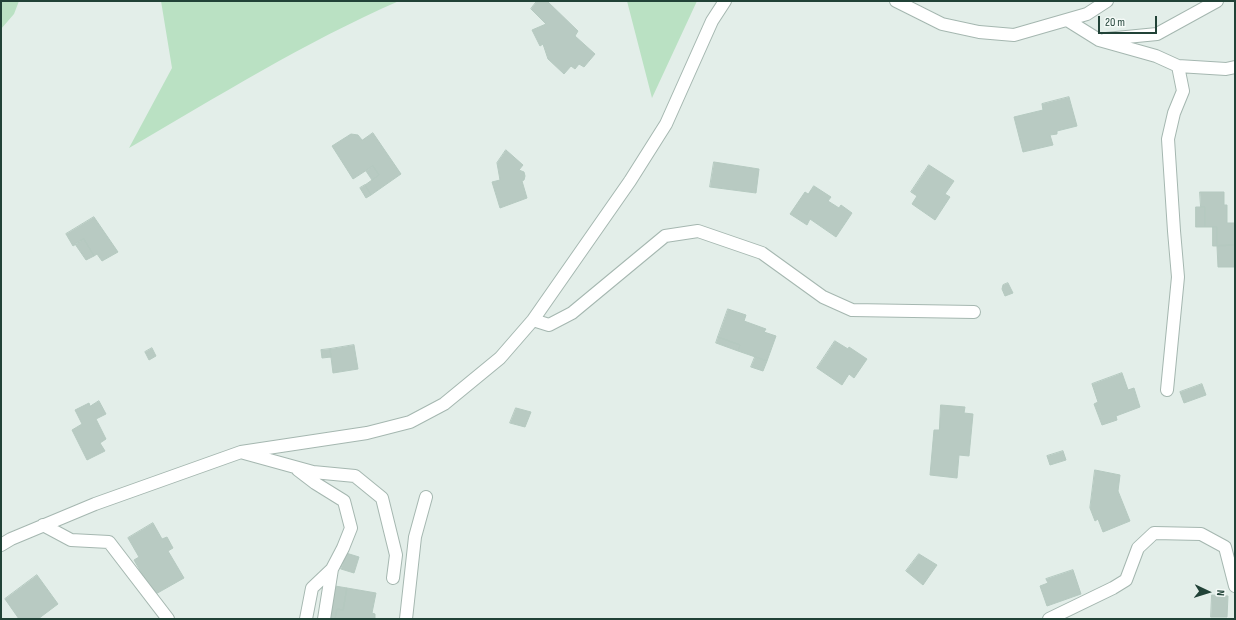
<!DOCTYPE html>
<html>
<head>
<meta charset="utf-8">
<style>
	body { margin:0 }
	#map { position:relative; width:1236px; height:620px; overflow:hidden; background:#e3eee9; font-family:"Sofia Sans Condensed",sans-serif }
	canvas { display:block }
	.frame { position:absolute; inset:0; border:2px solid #214237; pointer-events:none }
	.north { position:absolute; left:1188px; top:572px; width:40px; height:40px; -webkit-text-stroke:3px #f4faf7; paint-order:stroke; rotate:94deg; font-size:11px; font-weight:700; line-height:16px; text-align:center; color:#214237 }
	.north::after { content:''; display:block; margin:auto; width:14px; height:18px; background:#214237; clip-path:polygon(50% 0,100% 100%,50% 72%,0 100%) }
	.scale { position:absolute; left:1098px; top:16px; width:59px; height:18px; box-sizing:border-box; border:2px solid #214237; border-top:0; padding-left:5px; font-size:12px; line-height:14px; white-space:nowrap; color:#214237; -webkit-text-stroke:3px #f4faf7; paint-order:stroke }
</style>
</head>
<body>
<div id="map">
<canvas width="1236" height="620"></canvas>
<div class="frame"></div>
<div class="north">N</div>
<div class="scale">20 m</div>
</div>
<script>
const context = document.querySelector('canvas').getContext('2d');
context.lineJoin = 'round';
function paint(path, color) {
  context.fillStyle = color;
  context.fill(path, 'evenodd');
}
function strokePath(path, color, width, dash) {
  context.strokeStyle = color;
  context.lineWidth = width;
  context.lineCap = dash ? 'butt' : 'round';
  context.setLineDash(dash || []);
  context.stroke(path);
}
paint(new Path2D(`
	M 1,1 L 19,1 L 14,14 L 1,29 Z
	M 161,1 L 399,1 C 305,42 217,97 129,148 L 172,68 Z
	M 627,1 L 697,1 L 652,98 Z`), '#bae1c3');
const building = new Path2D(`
	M 537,1 L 547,1 L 578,31 L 575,36 L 595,54 L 584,67 L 579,64 L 575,69 L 571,66 L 564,74 L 548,59 L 543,44 L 540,46 L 532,30 L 546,24 L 531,9 Z
	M 1069,97 L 1077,126 L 1057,131 L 1057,134 L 1050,135 L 1053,145 L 1023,152 L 1014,117 L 1043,110 L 1042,104 Z
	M 373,133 L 401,174 L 371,195 L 365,185 L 379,175 L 373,166 L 353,179 L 332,146 L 351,134 L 358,135 L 362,140 Z
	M 506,150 L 523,165 L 519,170 L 524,172 L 525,176 L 524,180 L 522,181 L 527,198 L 500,208 L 492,182 L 500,180 L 497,163 Z
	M 714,162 L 759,169 L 756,193 L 710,187 Z
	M 929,165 L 954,181 L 945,194 L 950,197 L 935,220 L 912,204 L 917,196 L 911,192 Z
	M 373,166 L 379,175 L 372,180 L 366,171 Z
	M 365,185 L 371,195 L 366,198 L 360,188 Z
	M 814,186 L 831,197 L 828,201 L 839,208 L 841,205 L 852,213 L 836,237 L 810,219 L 807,225 L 790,214 L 805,192 L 808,194 Z
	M 1200,192 L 1224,192 L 1224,205 L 1227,205 L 1227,223 L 1235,223 L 1235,245 L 1217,246 L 1217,227 L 1205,227 L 1205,207 L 1201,207 Z
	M 1196,207 L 1205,207 L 1205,227 L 1196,227 Z
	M 94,217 L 118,252 L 102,261 L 97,254 L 94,256 L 84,239 L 73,246 L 66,234 Z
	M 1213,227 L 1217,227 L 1217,246 L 1213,246 Z
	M 84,239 L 94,256 L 86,260 L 75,244 Z
	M 1235,245 L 1235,267 L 1218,267 L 1217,246 Z
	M 1008,283 L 1013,293 L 1005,296 L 1002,289 L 1003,285 Z
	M 728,309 L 746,315 L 744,321 L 766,329 L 764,332 L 776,336 L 767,361 L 738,351 L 740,345 L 718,337 Z
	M 718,337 L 740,345 L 738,351 L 716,343 Z
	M 835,341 L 848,349 L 849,347 L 867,359 L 854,378 L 849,374 L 842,385 L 817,368 Z
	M 354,345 L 358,369 L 333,373 L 330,349 Z
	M 152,348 L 156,356 L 149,360 L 145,352 Z
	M 330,349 L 331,357 L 322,358 L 321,350 Z
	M 755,357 L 767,361 L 763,371 L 751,367 Z
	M 1122,373 L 1128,390 L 1134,388 L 1140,407 L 1116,416 L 1117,420 L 1102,425 L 1094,404 L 1098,402 L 1092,384 Z
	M 1202,384 L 1206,395 L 1184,403 L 1180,392 Z
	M 99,401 L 106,414 L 96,419 L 106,439 L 100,443 L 105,451 L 87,460 L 72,430 L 82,424 L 75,410 L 89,403 L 90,406 Z
	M 941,405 L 965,407 L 964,413 L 973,414 L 969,456 L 959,455 L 957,478 L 930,475 L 934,430 L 939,430 Z
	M 516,408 L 531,412 L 525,427 L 510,423 Z
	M 1063,451 L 1066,460 L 1050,465 L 1047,456 Z
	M 1095,470 L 1120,475 L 1118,491 L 1130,521 L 1103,532 L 1098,519 L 1095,521 L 1090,508 Z
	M 153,523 L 162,539 L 167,537 L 173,548 L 168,551 L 184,578 L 154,595 L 134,560 L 139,557 L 128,538 Z
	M 346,553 L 359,557 L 354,573 L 341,569 Z
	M 919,554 L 937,565 L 923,585 L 906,571 Z
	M 1073,570 L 1081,594 L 1047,606 L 1040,586 L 1048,583 L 1046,579 Z
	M 37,575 L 58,604 L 38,619 L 19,619 L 5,599 Z
	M 335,586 L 347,588 L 343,610 L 337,609 L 335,619 L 329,619 Z
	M 347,588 L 376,593 L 372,613 L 375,614 L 375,619 L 335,619 L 337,609 L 343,610 Z
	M 1212,595 L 1228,596 L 1227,617 L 1211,617 Z`);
paint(building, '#b8cac2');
strokePath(building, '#b5c9c0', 1);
const minor = new Path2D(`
	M 896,1 L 942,24 L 979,32 L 1014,35 L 1087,14 L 1107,1
	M 1067,20 L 1099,40 L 1156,56 L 1178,66 L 1183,91 L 1174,113 L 1168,139 L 1174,231 L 1178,277 L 1167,390
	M 1106,39 L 1157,34 L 1217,1
	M 1178,66 L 1226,69 L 1235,67
	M 533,320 L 549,325 L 572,313 L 665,236 L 698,231 L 762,253 L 823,297 L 852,310 L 974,312
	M 244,453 L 313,472 L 355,476 L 382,498 L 396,555 L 393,578
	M 298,470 L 315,483 L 344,501 L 351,528 L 343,548 L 332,569 L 324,619
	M 43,525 L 71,540 L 109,542 L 168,619
	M 1,545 L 11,539 L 95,504 L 241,452 L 367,433 L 410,422 L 444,404 L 500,358 L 533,320 L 630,181 L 666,124 L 712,21 L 725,1
	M 306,619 L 312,588 L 332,569
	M 406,619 L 415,537 L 426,497
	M 1049,619 L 1113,588 L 1126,580 L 1138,548 L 1154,533 L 1201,534 L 1225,547 L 1235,586`);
strokePath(minor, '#a5b7b0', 14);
strokePath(minor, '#fff', 12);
</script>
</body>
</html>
